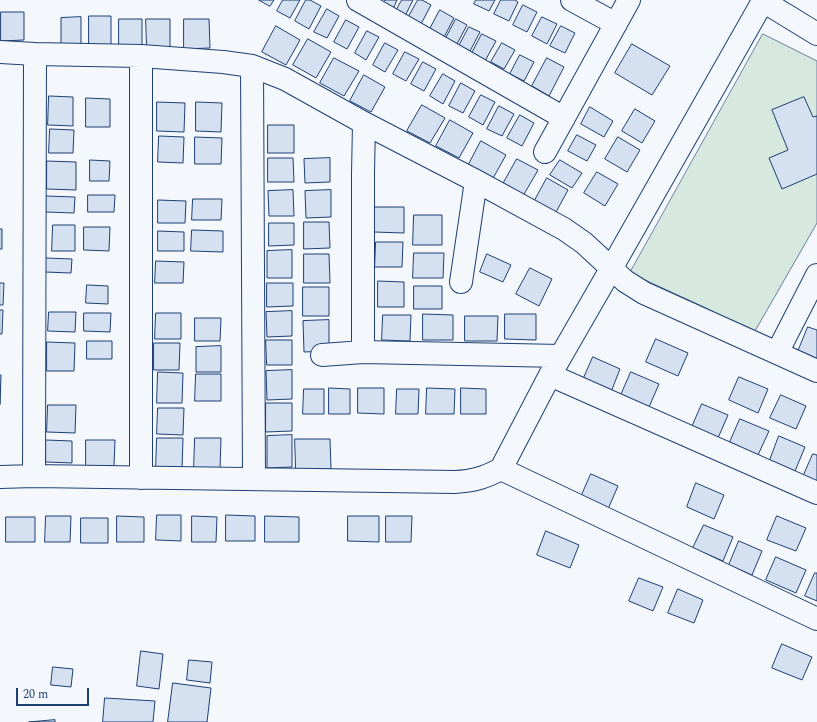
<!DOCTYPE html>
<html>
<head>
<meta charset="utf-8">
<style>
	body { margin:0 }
	#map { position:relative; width:817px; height:722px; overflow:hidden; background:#f4f7fb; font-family:Spectral,serif }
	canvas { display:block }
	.scale { position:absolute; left:16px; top:688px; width:73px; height:18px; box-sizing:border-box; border:2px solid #1d3f73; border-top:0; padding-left:5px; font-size:12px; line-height:14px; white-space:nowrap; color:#1d3f73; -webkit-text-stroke:3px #f4f7fb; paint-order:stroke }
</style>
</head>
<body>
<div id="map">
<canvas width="817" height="722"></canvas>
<div class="scale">20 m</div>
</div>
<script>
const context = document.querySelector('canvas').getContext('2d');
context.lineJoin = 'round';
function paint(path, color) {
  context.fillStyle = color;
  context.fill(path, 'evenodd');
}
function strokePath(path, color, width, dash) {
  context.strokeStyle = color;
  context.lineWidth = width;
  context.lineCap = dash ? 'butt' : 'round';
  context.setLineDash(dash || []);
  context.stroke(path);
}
const green = new Path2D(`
	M 763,34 L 817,61 L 817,223 L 755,331 L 743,325 L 741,329 L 706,308 L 630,273 Z`);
paint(green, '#d7e8df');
strokePath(green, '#687fa3', 1);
const building = new Path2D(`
	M 259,0 L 274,0 L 270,6 Z
	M 283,0 L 300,0 L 290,18 L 277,11 Z
	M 306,0 L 310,0 L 321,6 L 309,29 L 295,21 Z
	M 385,0 L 397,0 L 393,9 L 383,4 Z
	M 402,0 L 413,0 L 405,16 L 396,11 Z
	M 418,0 L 422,0 L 431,5 L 421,24 L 408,18 Z
	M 476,0 L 495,0 L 489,11 L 474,4 Z
	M 501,0 L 515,0 L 518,2 L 509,21 L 494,14 Z
	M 523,5 L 537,12 L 527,32 L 513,25 Z
	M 327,9 L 339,16 L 327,38 L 314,32 Z
	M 440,10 L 454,18 L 444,37 L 430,29 Z
	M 1,12 L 24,12 L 24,40 L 1,41 Z
	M 89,16 L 111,16 L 111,45 L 89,45 Z
	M 81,17 L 81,46 L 61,47 L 61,18 Z
	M 542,17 L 557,24 L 547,44 L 532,36 Z
	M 119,19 L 142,19 L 142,48 L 119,48 Z
	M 146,19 L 170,19 L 170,48 L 147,48 Z
	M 184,19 L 209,19 L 210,48 L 184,49 Z
	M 456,19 L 467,25 L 457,44 L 446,38 Z
	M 346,20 L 359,27 L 347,49 L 334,42 Z
	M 276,26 L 300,40 L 286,65 L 262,52 Z
	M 561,26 L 575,33 L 565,53 L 550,46 Z
	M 469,27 L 480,32 L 470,51 L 459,46 Z
	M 367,31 L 379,37 L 366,60 L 355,53 Z
	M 482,34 L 496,41 L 485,61 L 472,53 Z
	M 308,39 L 331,52 L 316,78 L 293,65 Z
	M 385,43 L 398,50 L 385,72 L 373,65 Z
	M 502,43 L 515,50 L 504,69 L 491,62 Z
	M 632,44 L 670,66 L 652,95 L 615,73 Z
	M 405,52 L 419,59 L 406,81 L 393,74 Z
	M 520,55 L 534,62 L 524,81 L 510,74 Z
	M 334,58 L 359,71 L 344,96 L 320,83 Z
	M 547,58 L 564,67 L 549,96 L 532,86 Z
	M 423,62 L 436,69 L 424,91 L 411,84 Z
	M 443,74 L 455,81 L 443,104 L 430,96 Z
	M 364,75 L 385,87 L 371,112 L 350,101 Z
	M 461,83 L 475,91 L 463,113 L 449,106 Z
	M 481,95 L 495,102 L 483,125 L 469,117 Z
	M 49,96 L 73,97 L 73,126 L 48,125 Z
	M 804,97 L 813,117 L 817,116 L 817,174 L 782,189 L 769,158 L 788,150 L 772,110 Z
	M 86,98 L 110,99 L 110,127 L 86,127 Z
	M 157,102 L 185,103 L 184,132 L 157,131 Z
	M 196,102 L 222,103 L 221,132 L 196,131 Z
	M 422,105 L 445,118 L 430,143 L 407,131 Z
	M 499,106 L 514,114 L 502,136 L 487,129 Z
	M 590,107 L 613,121 L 604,137 L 581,124 Z
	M 635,109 L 655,121 L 642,143 L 622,131 Z
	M 520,115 L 534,123 L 522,146 L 507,138 Z
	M 450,120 L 473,133 L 459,158 L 436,146 Z
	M 268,125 L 294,125 L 294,153 L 268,153 Z
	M 50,129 L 74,130 L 73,153 L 49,153 Z
	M 577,135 L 596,145 L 587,161 L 568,151 Z
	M 159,136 L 184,137 L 183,163 L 158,162 Z
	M 195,137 L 222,138 L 221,164 L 195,164 Z
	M 618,137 L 640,150 L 627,172 L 605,159 Z
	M 481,141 L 506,155 L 492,180 L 468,166 Z
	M 268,158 L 293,158 L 294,182 L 268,182 Z
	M 330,158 L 330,182 L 305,183 L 304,159 Z
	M 517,159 L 538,170 L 523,196 L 503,184 Z
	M 90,160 L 110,161 L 109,181 L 90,181 Z
	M 560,160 L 582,173 L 572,188 L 550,175 Z
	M 47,161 L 76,162 L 76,190 L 47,189 Z
	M 597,172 L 618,184 L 605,206 L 584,193 Z
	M 547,178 L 568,190 L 555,214 L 534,202 Z
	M 293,190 L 294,216 L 269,216 L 268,191 Z
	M 331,190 L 331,217 L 306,218 L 305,191 Z
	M 88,195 L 115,195 L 114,212 L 88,212 Z
	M 46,196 L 75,197 L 74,213 L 46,212 Z
	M 193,199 L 222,199 L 221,220 L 192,220 Z
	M 158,200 L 186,201 L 185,223 L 158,223 Z
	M 375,207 L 404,207 L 404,233 L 374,232 Z
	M 414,215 L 442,215 L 442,245 L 413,245 Z
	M 304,222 L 329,222 L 330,248 L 304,249 Z
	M 269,223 L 294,223 L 294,245 L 269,246 Z
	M 53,225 L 75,225 L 75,251 L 52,251 Z
	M 84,227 L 110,227 L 109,251 L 84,250 Z
	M 0,229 L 2,229 L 2,249 L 0,249 Z
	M 192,230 L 223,231 L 223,252 L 191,251 Z
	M 158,231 L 184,232 L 184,251 L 158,251 Z
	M 376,242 L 403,242 L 402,267 L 375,267 Z
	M 292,250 L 292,278 L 267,278 L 267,251 Z
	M 414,253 L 444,253 L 443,278 L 413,278 Z
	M 304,254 L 329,254 L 330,283 L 304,283 Z
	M 487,254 L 511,265 L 503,282 L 480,272 Z
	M 46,258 L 72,259 L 71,273 L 45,272 Z
	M 156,261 L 184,262 L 183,283 L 155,283 Z
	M 530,268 L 552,279 L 539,306 L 516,294 Z
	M 378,281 L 404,282 L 404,307 L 378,307 Z
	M 0,283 L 4,283 L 3,305 L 0,305 Z
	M 267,283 L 293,283 L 293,306 L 267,307 Z
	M 87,285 L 108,286 L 108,304 L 86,303 Z
	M 414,286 L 442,286 L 442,309 L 414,309 Z
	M 303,287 L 329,287 L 329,316 L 303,316 Z
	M 0,310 L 3,310 L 2,334 L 0,334 Z
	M 292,311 L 292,336 L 267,337 L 266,312 Z
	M 49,312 L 76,312 L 75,332 L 48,331 Z
	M 84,313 L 111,313 L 110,332 L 84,331 Z
	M 156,313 L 181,313 L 181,339 L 155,339 Z
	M 423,314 L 453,315 L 453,340 L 423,340 Z
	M 505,314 L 536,314 L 536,340 L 505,339 Z
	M 383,315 L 411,315 L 410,341 L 382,340 Z
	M 465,316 L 498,316 L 497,341 L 465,341 Z
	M 195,318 L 221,318 L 220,341 L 195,341 Z
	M 329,320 L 329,351 L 304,352 L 303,321 Z
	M 808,327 L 817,330 L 817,362 L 797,354 Z
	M 656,339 L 688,353 L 678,376 L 646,362 Z
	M 266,340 L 292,340 L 292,365 L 267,365 Z
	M 87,341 L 112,341 L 112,359 L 87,359 Z
	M 47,342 L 75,343 L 74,371 L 47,371 Z
	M 154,343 L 180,343 L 179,370 L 154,370 Z
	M 221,346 L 221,372 L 196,372 L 196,347 Z
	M 593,357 L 620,369 L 611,392 L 583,380 Z
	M 292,370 L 292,399 L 267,400 L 266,371 Z
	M 158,372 L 183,373 L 182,403 L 157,403 Z
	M 631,372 L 659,384 L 649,407 L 621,395 Z
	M 196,374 L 221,374 L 221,401 L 195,401 Z
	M 0,375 L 1,375 L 0,404 Z
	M 739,377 L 768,389 L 758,413 L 729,400 Z
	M 329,388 L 350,389 L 350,414 L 329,414 Z
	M 358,388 L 384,388 L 384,414 L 358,413 Z
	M 427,388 L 455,389 L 454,414 L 426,414 Z
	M 461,388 L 486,389 L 486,414 L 461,414 Z
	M 304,389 L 324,389 L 324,414 L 303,414 Z
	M 397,389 L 419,389 L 418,414 L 396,414 Z
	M 781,395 L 806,406 L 796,429 L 770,418 Z
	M 266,403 L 292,403 L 292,431 L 266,432 Z
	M 702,404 L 728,415 L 718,438 L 692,427 Z
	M 48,405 L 76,405 L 75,433 L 47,432 Z
	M 158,408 L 184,408 L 183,435 L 157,434 Z
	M 740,419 L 769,431 L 758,455 L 730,442 Z
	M 292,435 L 292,467 L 267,468 L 267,436 Z
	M 779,436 L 805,447 L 795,471 L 770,460 Z
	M 157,438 L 183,438 L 182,469 L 156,469 Z
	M 195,438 L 221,438 L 220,469 L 194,469 Z
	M 295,439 L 330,439 L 331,469 L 296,469 Z
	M 46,440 L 72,441 L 72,463 L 46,462 Z
	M 86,440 L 115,440 L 114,466 L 86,466 Z
	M 813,454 L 817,455 L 817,483 L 803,477 Z
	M 591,474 L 618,486 L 608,509 L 581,497 Z
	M 696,483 L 724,495 L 714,519 L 687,507 Z
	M 157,515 L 181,515 L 181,541 L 156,540 Z
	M 226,515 L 255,516 L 255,541 L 226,541 Z
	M 46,516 L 71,516 L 70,542 L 45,542 Z
	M 117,516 L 144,517 L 144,542 L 117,542 Z
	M 192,516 L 217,517 L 216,542 L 192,542 Z
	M 265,516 L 299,517 L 299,542 L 265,542 Z
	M 348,516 L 379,516 L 379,542 L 348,541 Z
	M 386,516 L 412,516 L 411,542 L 386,542 Z
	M 777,516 L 806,528 L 796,551 L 767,540 Z
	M 6,517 L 35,517 L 35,542 L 6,542 Z
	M 81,518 L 108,518 L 108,543 L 81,543 Z
	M 704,525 L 733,537 L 723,561 L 693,548 Z
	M 546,531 L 579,545 L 570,568 L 537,555 Z
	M 739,541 L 762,551 L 752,575 L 729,565 Z
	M 776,557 L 806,570 L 796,593 L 766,580 Z
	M 815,573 L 817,573 L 817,601 L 805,596 Z
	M 639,578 L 663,587 L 653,611 L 629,601 Z
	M 678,589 L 703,600 L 694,623 L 668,613 Z
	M 782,644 L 812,657 L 802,680 L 772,668 Z
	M 141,651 L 163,654 L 159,689 L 137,686 Z
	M 189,660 L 212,662 L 210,683 L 187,680 Z
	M 53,667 L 73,669 L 71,687 L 51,685 Z
	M 173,683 L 211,688 L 207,722 L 168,722 Z
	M 105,698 L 155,701 L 153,722 L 103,722 Z
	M 55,720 L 55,722 L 29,722 Z`);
paint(building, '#d5e0f0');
strokePath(building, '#1d3f73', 1);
const street = new Path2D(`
	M 358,0 L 564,118
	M 572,0 L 616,24
	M 0,52 L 35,54 L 141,56 L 223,62 L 252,66 L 285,79 L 364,123 L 476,181 L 564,229 L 584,243 L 625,281 L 644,293 L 817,371
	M 252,66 L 254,478
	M 545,152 L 629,0
	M 461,282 L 476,181
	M 363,352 L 363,174 L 364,123
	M 777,353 L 817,275
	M 322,355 L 363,352 L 561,356
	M 550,375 L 817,493
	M 501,469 L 817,619
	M 34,476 L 35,54
	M 0,477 L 34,476 L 455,482 C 473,481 484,478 501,469 L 550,375 L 611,269 L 763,1 L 817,34
	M 141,478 L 141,56`);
strokePath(street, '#1d3f73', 24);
strokePath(street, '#f4f7fb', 22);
</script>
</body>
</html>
